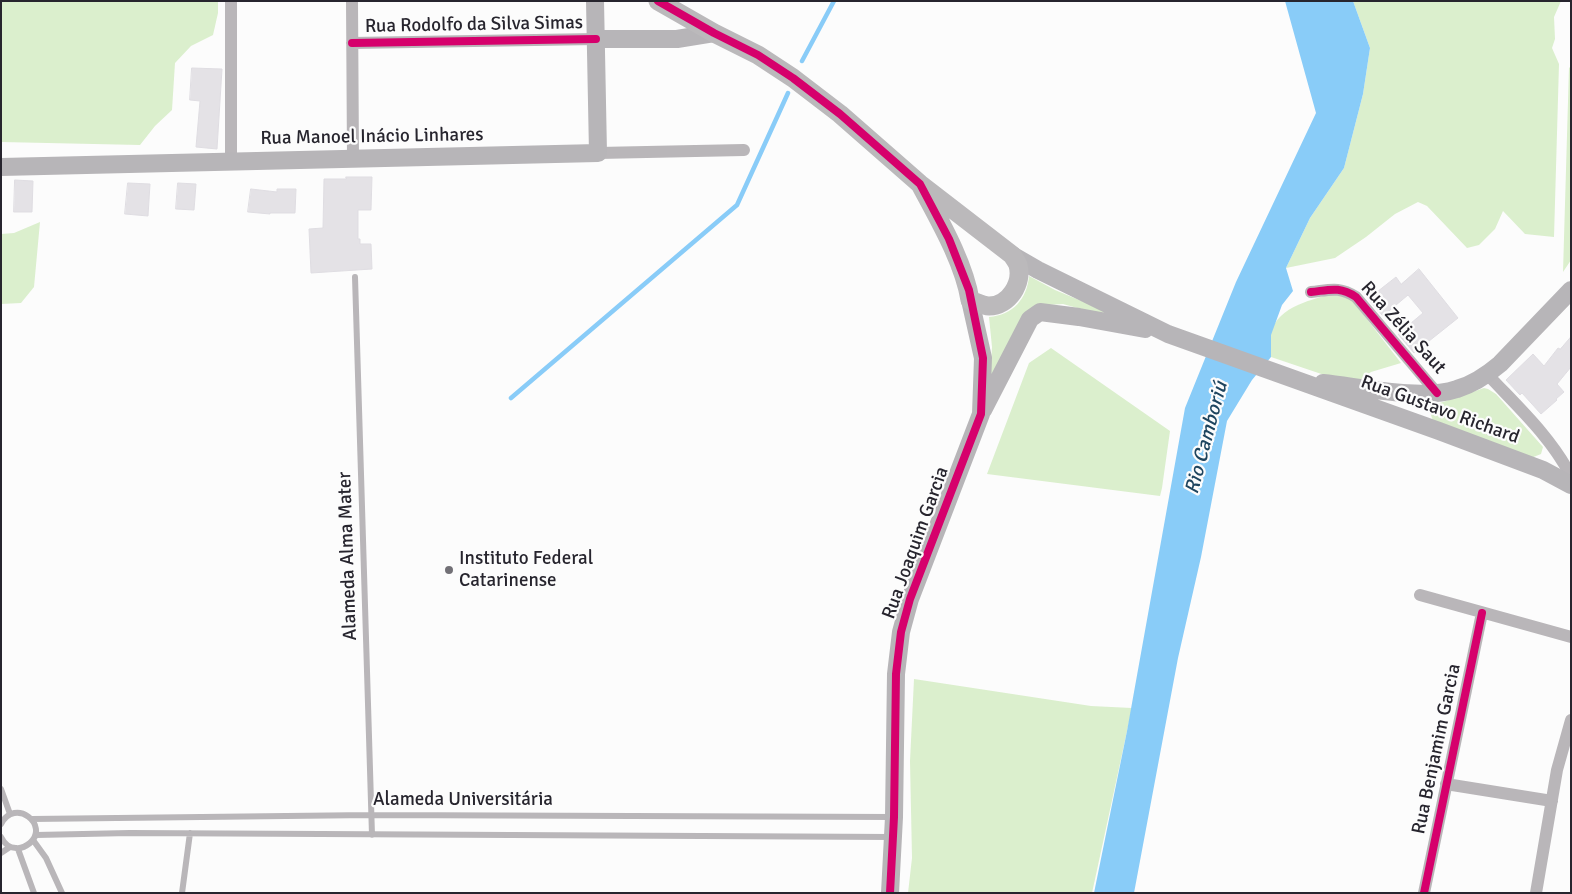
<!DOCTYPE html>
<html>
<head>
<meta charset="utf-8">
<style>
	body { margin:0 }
	#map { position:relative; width:1572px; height:894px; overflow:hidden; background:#fcfcfc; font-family:Signika,sans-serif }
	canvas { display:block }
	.frame { position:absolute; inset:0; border:2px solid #27252e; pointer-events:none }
</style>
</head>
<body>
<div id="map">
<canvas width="1572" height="894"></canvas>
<div class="frame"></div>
</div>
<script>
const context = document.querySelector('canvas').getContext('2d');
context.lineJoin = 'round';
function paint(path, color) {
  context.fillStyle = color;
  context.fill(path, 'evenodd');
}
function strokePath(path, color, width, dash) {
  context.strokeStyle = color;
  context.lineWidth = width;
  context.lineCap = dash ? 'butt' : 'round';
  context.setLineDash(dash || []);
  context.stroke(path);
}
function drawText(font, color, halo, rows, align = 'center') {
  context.font = font + ' Signika,sans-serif';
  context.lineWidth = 4.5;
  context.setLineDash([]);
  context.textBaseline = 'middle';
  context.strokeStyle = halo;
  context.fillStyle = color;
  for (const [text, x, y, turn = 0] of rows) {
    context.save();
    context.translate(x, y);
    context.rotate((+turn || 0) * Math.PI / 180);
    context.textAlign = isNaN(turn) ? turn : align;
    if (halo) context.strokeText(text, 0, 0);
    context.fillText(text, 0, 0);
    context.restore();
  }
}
paint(new Path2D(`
	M 1,1 L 218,1 L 218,13 L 213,35 L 191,46 L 175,63 L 172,110 L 155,126 L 140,145 L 1,142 Z
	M 1353,1 L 1561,1 L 1554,17 L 1555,39 L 1552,48 L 1559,64 L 1554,237 L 1525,234 L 1503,211 L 1495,229 L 1479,245 L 1467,248 L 1427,206 L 1418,202 L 1395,214 L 1366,237 L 1335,258 L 1286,268 L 1310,218 L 1344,168 L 1363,94 L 1370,48 Z
	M 1569,67 L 1571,69 L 1571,260 L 1563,272 Z
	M 40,222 L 34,287 L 21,303 L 1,304 L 1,234 L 14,233 Z
	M 1029,276 L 1055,290 L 1108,312 L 1106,316 L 1063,304 L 1047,305 L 990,381 L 992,347 L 989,317 C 1013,315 1027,299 1029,276 Z
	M 1337,292 L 1349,296 L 1401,363 L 1371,372 L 1354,385 L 1271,357 C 1271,349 1269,340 1271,333 C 1278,305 1314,300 1337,292 Z
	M 1051,348 L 1170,431 L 1162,488 L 1160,496 L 987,474 L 1029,363 Z
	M 1484,388 L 1488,389 L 1496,394 L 1543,447 L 1541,454 L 1531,458 L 1433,421 L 1430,412 L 1434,405 Z
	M 914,679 L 1091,706 L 1132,708 L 1092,893 L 908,893 L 912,858 L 910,761 Z`), '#dbefcd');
paint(new Path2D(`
	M 1285,1 L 1353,1 L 1370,48 L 1363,94 L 1344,168 L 1310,218 L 1286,268 L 1293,291 L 1282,305 L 1271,335 L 1271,357 L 1252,380 L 1227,421 L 1201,557 L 1178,658 L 1134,893 L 1094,893 L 1127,731 L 1185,408 L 1236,282 L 1316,113 Z`), '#89ccf8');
strokePath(new Path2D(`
	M 802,61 L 834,1
	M 511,398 L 737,205 L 788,93`), '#89ccf8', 4.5);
const building = new Path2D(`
	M 192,68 L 222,69 L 217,149 L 196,147 L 200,101 L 190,100 Z
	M 346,177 L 372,177 L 371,210 L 358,210 L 358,239 L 360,239 L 360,244 L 371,244 L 372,269 L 311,273 L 309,229 L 323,228 L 324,179 L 346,179 Z
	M 15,180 L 33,181 L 32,212 L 14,212 Z
	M 128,183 L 150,184 L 148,216 L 125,214 Z
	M 178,183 L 196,184 L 194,210 L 176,209 Z
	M 251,189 L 277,192 L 277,189 L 296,189 L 295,213 L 270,213 L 270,214 L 248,212 Z
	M 1419,269 L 1458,318 L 1414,353 L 1398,334 L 1423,313 L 1408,295 L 1383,316 L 1368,299 L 1396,277 L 1401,284 Z
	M 1571,337 L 1571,367 L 1557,384 L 1564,392 L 1556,399 L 1557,400 L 1541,414 L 1522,393 L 1520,395 L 1506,380 L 1533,354 L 1544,366 L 1558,348 L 1560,349 Z`);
paint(building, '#e4e2e6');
strokePath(building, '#dfdde2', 1);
strokePath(new Path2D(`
	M 355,277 L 372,835
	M 1,789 L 10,814
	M 32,819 L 371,815 L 893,817
	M 1,824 C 15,797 50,825 30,843 C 26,846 22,849 16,848 C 9,848 4,843 1,837
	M 36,835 L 130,833 L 892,837
	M 33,840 L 46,858 L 62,893
	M 18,849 L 34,893
	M 1,853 L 10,847
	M 182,893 L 190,833`), '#b9b6b9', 6);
strokePath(new Path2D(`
	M 352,1 L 353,159
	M 352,43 L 596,39
	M 598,153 L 744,150
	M 231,162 L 231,1
	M 1311,292 C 1330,290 1339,286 1356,297 L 1437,393
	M 1488,375 C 1518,407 1550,436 1571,476
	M 1420,595 L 1571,637
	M 1446,784 L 1552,801
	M 1424,893 L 1482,613
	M 1536,893 L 1557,770 L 1571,720`), '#b9b6b9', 12);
strokePath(new Path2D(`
	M 596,39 L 677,39 L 714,33
	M 1,167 L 598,153 L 595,1
	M 1012,255 L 1038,270 L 1168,334 L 1439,431 L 1543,470 L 1571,485
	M 1323,383 C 1361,387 1421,401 1457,389 C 1474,384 1487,375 1500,364 L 1571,290
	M 983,410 L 1030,319 L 1040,312 L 1079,317 L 1145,329
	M 890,893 L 894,817 L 896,674 L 901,632 L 910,599 L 981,414 L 983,358 L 970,300`), '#b7b5b8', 18);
strokePath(new Path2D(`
	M 658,1 L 714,33 L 758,55 L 793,78 L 840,114 L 920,184 L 1012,255 C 1014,258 1017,262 1018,265 C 1023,283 1009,306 989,306 C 983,306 976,302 970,300 C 964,262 938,218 920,184`), '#bbb9bb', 19);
strokePath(new Path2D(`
	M 658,1 L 714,33 L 758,55 L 793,78 L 840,114 L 920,184 L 949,239 L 969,290 L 983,358 L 981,414 L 910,599 L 901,632 L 896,674 L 894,817 L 890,893
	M 352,43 L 596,39
	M 1311,292 C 1330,290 1339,286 1356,297 L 1437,393
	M 1424,893 L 1482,613`), '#d6006c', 8);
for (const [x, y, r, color] of [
	[449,570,5,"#727076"]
]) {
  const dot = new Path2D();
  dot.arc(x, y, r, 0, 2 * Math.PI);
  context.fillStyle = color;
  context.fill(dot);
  strokePath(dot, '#fcfcfc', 2);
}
drawText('19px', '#27252e', '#fcfcfc', [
	["Rua Rodolfo da Silva Simas",474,25,-1],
	["Rua Manoel Inácio Linhares",372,137,-1],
	["Rua Zélia Saut",1403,328,48],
	["Rua Gustavo Richard",1440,410,20],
	["Rua Joaquim Garcia",916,543,-70],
	["Alameda Alma Mater",348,556,-92],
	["Rua Benjamim Garcia",1437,749,-78],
	["Alameda Universitária",463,800]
]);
drawText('19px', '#27252e', '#fcfcfc', [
	["Instituto Federal",459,559],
	["Catarinense",459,581]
], 'left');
drawText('italic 20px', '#1e455f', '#fcfcfc', [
	["Rio Camboriú",1207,438,-75]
]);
</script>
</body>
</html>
